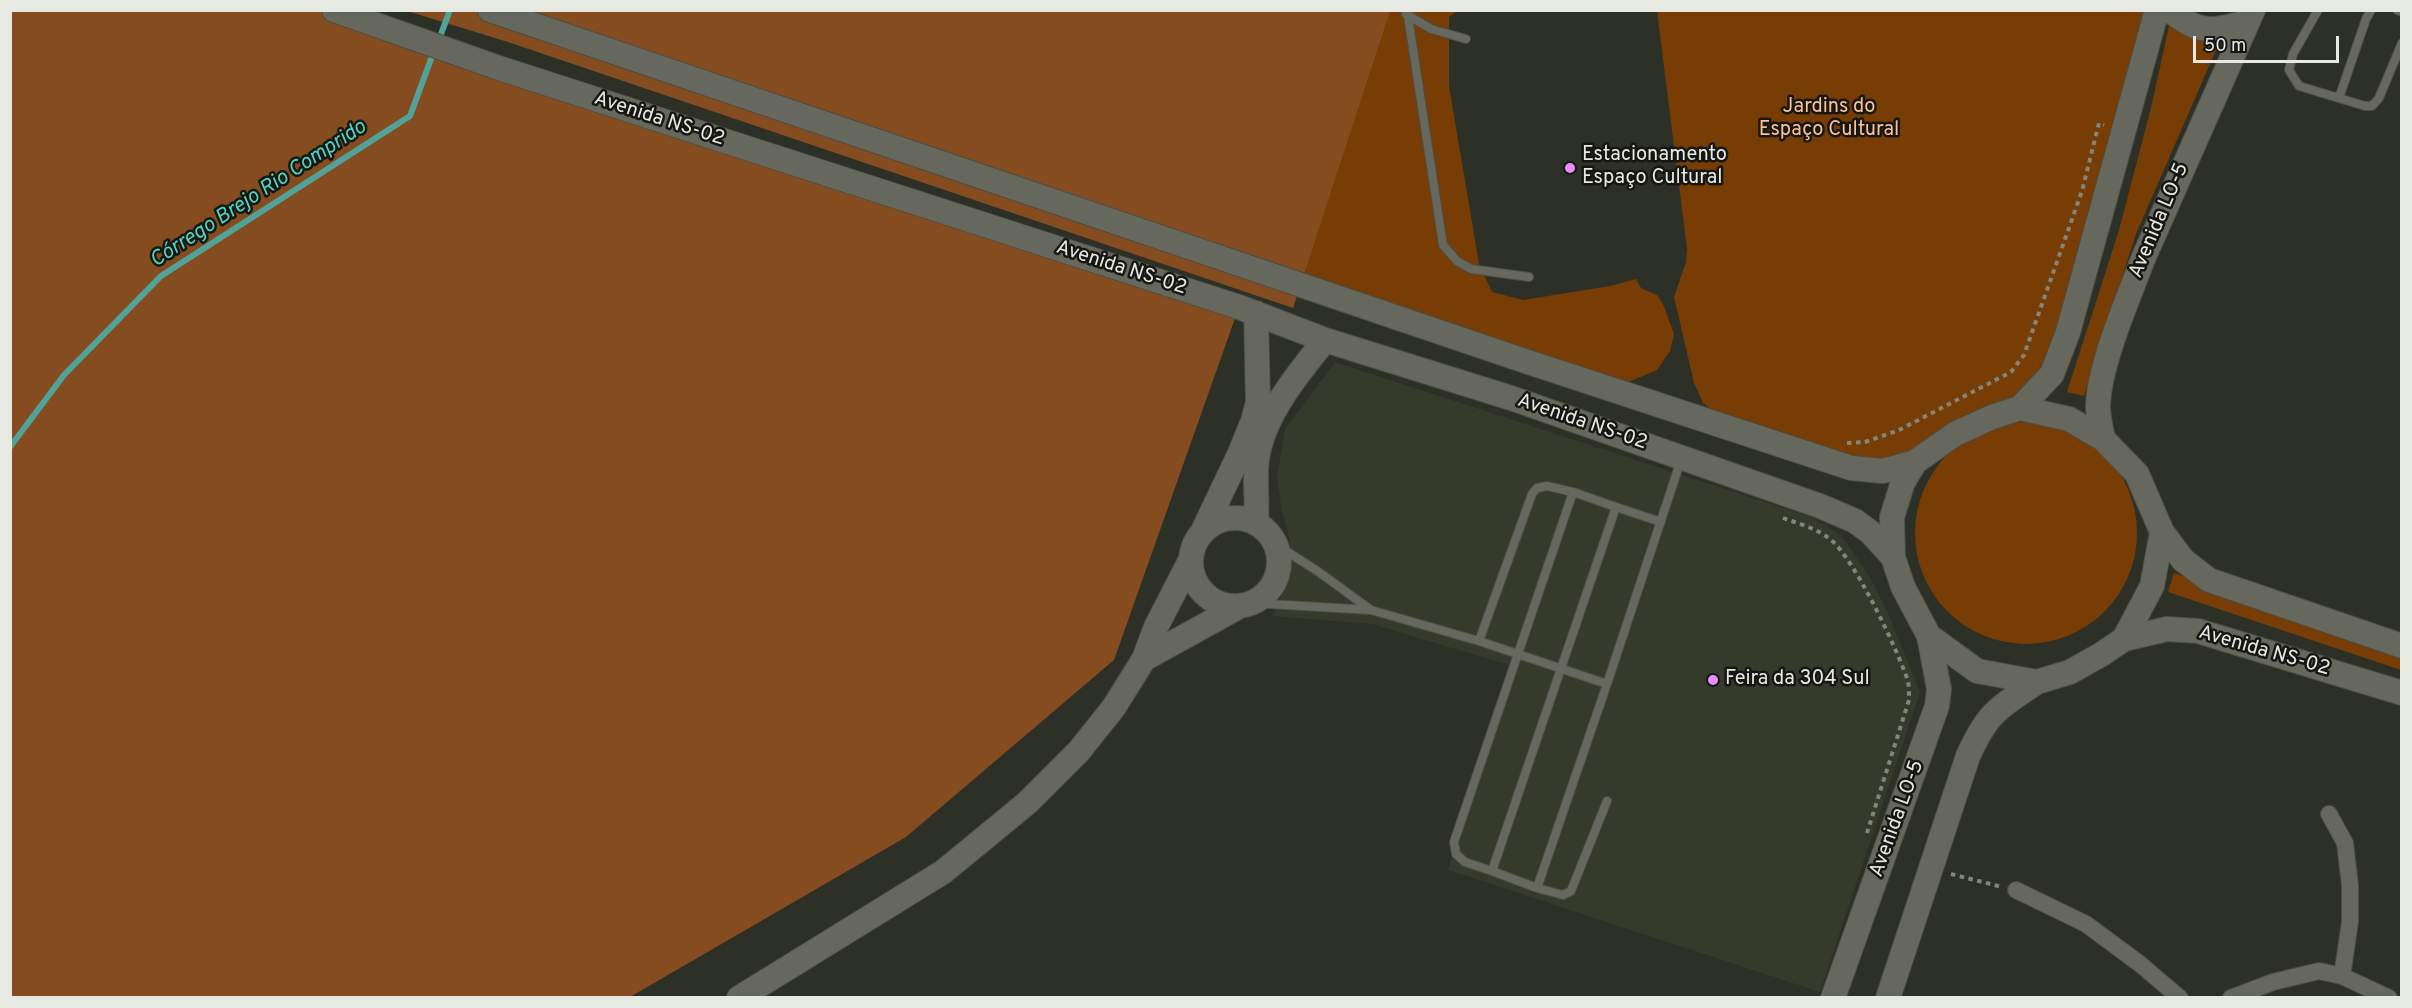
<!DOCTYPE html>
<html>
<head>
<meta charset="utf-8">
<style>
	body { margin:0 }
	#map { position:relative; width:2412px; height:1008px; overflow:hidden; background:#2d3026; font-family:Overpass,sans-serif }
	canvas { display:block }
	.frame { position:absolute; inset:0; border:12px solid #e7e9e3; pointer-events:none }
	.scale { position:absolute; left:2193px; top:36px; width:146px; height:27px; box-sizing:border-box; border:3px solid #e7e9e3; border-top:0; padding-left:8px; font-size:18px; line-height:21px; white-space:nowrap; color:#e7e9e3; -webkit-text-stroke:4px #161713; paint-order:stroke }
</style>
</head>
<body>
<div id="map">
<canvas width="2412" height="1008"></canvas>
<div class="frame"></div>
<div class="scale">50 m</div>
</div>
<script>
const context = document.querySelector('canvas').getContext('2d');
context.lineJoin = 'round';
function paint(path, color) {
  context.fillStyle = color;
  context.fill(path, 'evenodd');
}
function strokePath(path, color, width, dash) {
  context.strokeStyle = color;
  context.lineWidth = width;
  context.lineCap = dash ? 'butt' : 'round';
  context.setLineDash(dash || []);
  context.stroke(path);
}
function drawText(font, color, halo, rows, align = 'center') {
  context.font = font + ' Overpass,sans-serif';
  context.lineWidth = 5;
  context.setLineDash([]);
  context.textBaseline = 'middle';
  context.strokeStyle = halo;
  context.fillStyle = color;
  for (const [text, x, y, turn = 0] of rows) {
    context.save();
    context.translate(x, y);
    context.rotate((+turn || 0) * Math.PI / 180);
    context.textAlign = isNaN(turn) ? turn : align;
    if (halo) context.strokeText(text, 0, 0);
    context.fillText(text, 0, 0);
    context.restore();
  }
}
paint(new Path2D(`
	M 1335,362 L 1811,517 L 1841,535 L 1871,579 L 1888,613 L 1920,692 L 1820,992 L 1448,870 L 1516,667 L 1372,624 L 1272,616 L 1291,575 L 1289,536 L 1282,512 L 1277,476 L 1285,429 Z`), '#363a2b');
paint(new Path2D(`
	M 1376,11 L 1457,11 L 1449,17 L 1449,86 L 1479,264 L 1492,292 L 1523,300 L 1610,286 L 1636,279 L 1641,288 L 1657,295 L 1663,304 L 1674,334 L 1670,351 L 1657,370 L 1621,385 L 1290,274 Z
	M 1657,11 L 2151,11 L 2049,372 L 2016,403 L 1883,465 L 1727,422 L 1703,403 L 1694,383 L 1674,297 L 1686,262 L 1687,249 Z
	M 2171,17 L 2223,34 L 2136,234 L 2084,396 L 2067,392 L 2119,230 L 2151,108 Z
	M1915 533a111 111 0 1 1 222 0a111 111 0 1 1-222 0Z
	M 2174,573 L 2401,653 L 2401,670 L 2168,592 Z`), '#773d05');
paint(new Path2D(`
	M 10,11 L 334,11 L 1239,307 L 1114,660 L 906,837 L 630,997 L 11,997 Z
	M 407,11 L 1390,11 L 1293,308 L 508,42 Z`), '#844c1f');
strokePath(new Path2D(`
	M 438,42 L 450,10
	M 10,447 L 64,375 L 161,276 L 410,116 L 434,51`), '#51a399', 6);
const lane = new Path2D(`
	M 1407,10 L 1443,245 L 1457,261 L 1471,269 L 1529,277
	M 2318,10 L 2293,54 L 2289,70 L 2299,86 L 2365,106 L 2372,106 L 2379,98 L 2402,43
	M 2397,10 L 2402,12
	M 1406,14 L 1431,29 L 1466,39
	M 2339,98 L 2366,19 L 2371,10
	M 1616,507 L 1661,522
	M 1275,544 L 1316,570 L 1371,610
	M 1252,603 L 1371,610 L 1479,641 L 1607,684 L 1681,460
	M 1479,641 L 1532,494 L 1537,488 L 1547,486 L 1573,492
	M 1492,871 L 1465,862 L 1456,854 L 1454,842 L 1573,492 L 1616,507 L 1492,871 L 1537,888 L 1607,684
	M 1537,888 L 1563,895 L 1571,891 L 1607,801`);
const street = new Path2D(`
	M 2329,814 L 2345,843 L 2350,885 L 2350,922 L 2342,976
	M 2016,890 L 2086,924 L 2140,964 L 2180,998
	M 2231,998 L 2273,982 L 2319,971 L 2342,976 L 2389,998`);
const secondary = new Path2D(`
	M 334,10 L 499,68 L 1239,307 L 1325,340 L 1511,398 L 1820,506 L 1855,521 L 1870,532 L 1893,557
	M 490,10 L 1525,361 L 1851,468 L 1883,471 L 1915,462
	M 2170,10 C 2198,35 2213,31 2247,22
	M 2020,408 L 2069,419 L 2103,439 L 2137,474 L 2162,532 L 2152,586 L 2124,639 L 2102,654 L 2070,672 L 2037,682 L 1977,671 L 1929,636 L 1903,587 L 1893,557 L 1892,517 L 1903,482 L 1915,462 L 1955,434 L 1992,417 Z
	M 2020,408 L 2052,374 L 2068,332 L 2157,10
	M 2103,439 C 2101,428 2098,417 2098,406 C 2099,365 2128,299 2143,259 L 2253,10
	M1191 562a44 44 0 1 1 88 0a44 44 0 1 1-88 0Z
	M 1256,523 C 1258,502 1254,480 1257,459 C 1263,415 1298,374 1325,340
	M 2162,532 L 2183,560 L 2209,580 L 2402,646
	M 1202,533 L 1240,453 L 1253,421 L 1258,402 L 1256,313
	M 2124,639 L 2167,629 L 2198,631 L 2402,693
	M 1144,659 L 1238,607
	M 739,998 L 943,872 L 1027,803 L 1079,751 L 1114,707 L 1144,659 L 1156,627 L 1190,561
	M 1833,998 L 1937,706 L 1939,689 L 1929,636
	M 1888,998 L 1968,756 C 1988,712 1998,708 2037,682`);
strokePath(lane, '#4c4e46', 10);
strokePath(street, '#4c4e46', 18);
strokePath(secondary, '#4c4e46', 26);
strokePath(new Path2D(`
	M 1847,443 L 1865,442 L 1899,430 L 2011,372 L 2024,355 L 2082,191 L 2099,123 L 2104,125
	M 1783,518 C 1799,524 1816,528 1830,539 C 1855,559 1897,649 1908,681 C 1909,687 1909,694 1909,700 L 1867,833
	M 1951,874 L 2002,887`), '#82857c', 4, [4.5, 4.5]);
strokePath(lane, '#66685e', 8);
strokePath(street, '#66685e', 16);
strokePath(secondary, '#66685e', 24);
for (const [x, y, r, color] of [
	[1570,168,6,"#e98dfe"],
	[1713,680,6,"#e98dfe"]
]) {
  const dot = new Path2D();
  dot.arc(x, y, r, 0, 2 * Math.PI);
  context.fillStyle = color;
  context.fill(dot);
  strokePath(dot, '#161713', 2);
}
drawText('20px', '#fdc096', '#161713', [
	["Jardins do",1829,108],
	["Espaço Cultural",1829,131]
]);
drawText('20px', '#e7e9e3', '#161713', [
	["Avenida NS-02",659,120,18],
	["Avenida LO-5",2160,221,-67],
	["Avenida NS-02",1121,269,18],
	["Avenida NS-02",1582,423,19],
	["Avenida NS-02",2264,652,16],
	["Avenida LO-5",1898,819,-70]
]);
drawText('20px', '#e7e9e3', '#161713', [
	["Estacionamento",1582,156],
	["Espaço Cultural",1582,179],
	["Feira da 304 Sul",1725,680]
], 'left');
drawText('italic 21px', '#4fd7c6', '#161713', [
	["Córrego Brejo Rio Comprido",259,195,-33]
]);
</script>
</body>
</html>
